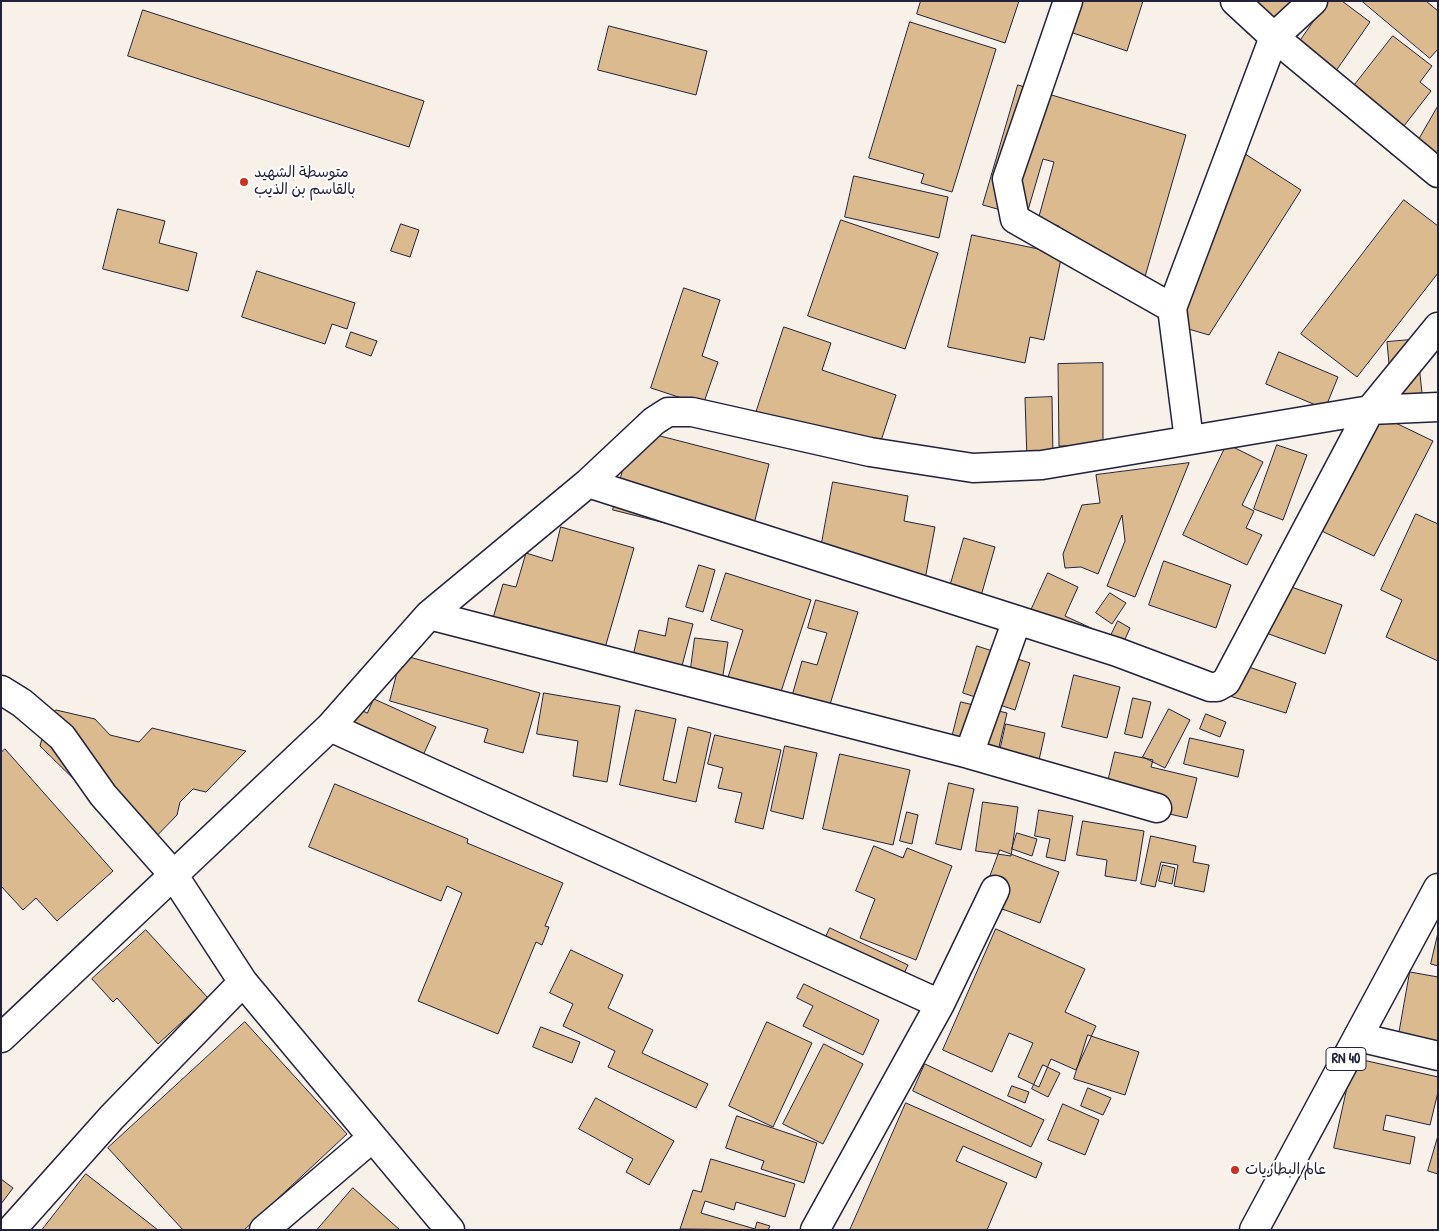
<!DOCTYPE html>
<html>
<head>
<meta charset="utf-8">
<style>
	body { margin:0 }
	#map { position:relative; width:1439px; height:1231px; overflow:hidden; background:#f8f1e9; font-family:"Patrick Hand",sans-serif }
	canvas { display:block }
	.frame { position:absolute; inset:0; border:2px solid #22223b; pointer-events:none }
</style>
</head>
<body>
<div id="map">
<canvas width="1439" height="1231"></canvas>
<div class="frame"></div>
</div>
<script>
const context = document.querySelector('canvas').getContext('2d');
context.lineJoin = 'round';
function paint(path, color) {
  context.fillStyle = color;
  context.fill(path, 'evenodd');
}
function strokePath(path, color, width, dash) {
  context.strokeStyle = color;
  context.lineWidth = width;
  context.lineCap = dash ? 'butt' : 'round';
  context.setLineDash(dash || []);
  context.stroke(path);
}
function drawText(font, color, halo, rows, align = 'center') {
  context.font = font + ' "Patrick Hand","Playpen Sans Arabic",sans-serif';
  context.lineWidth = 4;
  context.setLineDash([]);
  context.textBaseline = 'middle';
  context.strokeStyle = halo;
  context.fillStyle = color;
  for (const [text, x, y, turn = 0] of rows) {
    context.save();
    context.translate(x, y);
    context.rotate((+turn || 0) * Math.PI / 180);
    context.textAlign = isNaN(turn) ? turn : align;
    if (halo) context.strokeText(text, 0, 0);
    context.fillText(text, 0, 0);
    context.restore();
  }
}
const building = new Path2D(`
	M 921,1 L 1019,1 L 1005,43 L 917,14 Z
	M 1053,1 L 1143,1 L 1127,51 L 1046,24 Z
	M 1235,1 L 1295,1 L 1281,27 Z
	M 1328,1 L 1342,1 L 1370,22 L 1331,78 L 1293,51 Z
	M 1362,1 L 1426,1 L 1438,11 L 1438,49 L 1430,58 Z
	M 143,10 L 424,101 L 409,147 L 128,56 Z
	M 910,22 L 996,49 L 952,192 L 921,183 L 924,174 L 869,158 Z
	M 609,26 L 707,51 L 696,95 L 598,70 Z
	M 1393,36 L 1432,66 L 1420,82 L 1431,91 L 1397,135 L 1346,96 Z
	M 1018,85 L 1186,135 L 1144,280 L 1051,253 L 1059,226 L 1038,220 L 1054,162 L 1043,159 L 1026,217 L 983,205 Z
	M 1438,106 L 1438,178 L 1414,148 Z
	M 1222,139 L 1301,190 L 1209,335 L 1178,326 Z
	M 854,176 L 948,197 L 939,238 L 845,217 Z
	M 1404,200 L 1438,226 L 1438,273 L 1357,377 L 1301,334 Z
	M 118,209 L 165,221 L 159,243 L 197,253 L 188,291 L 103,269 Z
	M 841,220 L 938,253 L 905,349 L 808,316 Z
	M 401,224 L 419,230 L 410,257 L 391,251 Z
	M 972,235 L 1062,254 L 1044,340 L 1030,337 L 1025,363 L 948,347 Z
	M 257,271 L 355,303 L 347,329 L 332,324 L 325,344 L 242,317 Z
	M 684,288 L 720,300 L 702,356 L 718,362 L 703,405 L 651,388 Z
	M 784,327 L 831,343 L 822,370 L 896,395 L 877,453 L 756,413 Z
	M 351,332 L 377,341 L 371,356 L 346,347 Z
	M 1410,340 L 1419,365 L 1422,393 L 1392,396 L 1387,342 Z
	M 1279,352 L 1338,377 L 1325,409 L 1266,384 Z
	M 1103,363 L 1103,446 L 1059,446 L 1058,364 Z
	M 1052,397 L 1053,459 L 1027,460 L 1025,398 Z
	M 1375,413 L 1433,441 L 1374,556 L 1305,523 Z
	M 633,429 L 769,464 L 749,544 L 613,510 Z
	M 1227,444 L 1263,462 L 1242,505 L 1254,511 L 1246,528 L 1262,535 L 1247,565 L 1183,535 Z
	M 1277,445 L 1307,455 L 1283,520 L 1254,509 Z
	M 1189,463 L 1135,597 L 1107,586 L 1125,541 L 1122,515 L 1098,574 L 1081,567 L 1065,568 L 1063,554 L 1082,505 L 1100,503 L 1096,475 Z
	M 833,482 L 908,496 L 904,521 L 935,527 L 923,590 L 817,570 Z
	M 1416,514 L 1438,524 L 1438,661 L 1386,637 L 1402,600 L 1381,590 Z
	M 561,527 L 634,548 L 598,672 L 493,618 L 503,584 L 516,587 L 526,553 L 552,561 Z
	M 964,538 L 995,547 L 979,603 L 948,594 Z
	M 1164,561 L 1231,585 L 1216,628 L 1149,605 Z
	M 699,565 L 715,570 L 703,612 L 686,607 Z
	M 726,573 L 811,600 L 775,710 L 723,693 L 743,630 L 711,620 Z
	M 1048,573 L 1078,587 L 1065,616 L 1102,633 L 1090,659 L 1024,626 Z
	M 1269,579 L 1342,605 L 1325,654 L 1252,628 Z
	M 1110,593 L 1126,603 L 1112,624 L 1096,613 Z
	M 816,600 L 858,612 L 825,721 L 788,710 L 802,661 L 817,665 L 827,633 L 808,628 Z
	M 669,618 L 693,624 L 678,681 L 630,669 L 639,630 L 665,636 Z
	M 1118,621 L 1130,628 L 1114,664 L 1100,658 Z
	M 695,638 L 728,642 L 720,695 L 688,690 Z
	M 977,646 L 1030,663 L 1015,710 L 963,693 Z
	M 402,655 L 540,693 L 523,753 L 484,742 L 488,729 L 390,701 Z
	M 1234,662 L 1296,683 L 1286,713 L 1223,694 Z
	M 1074,675 L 1120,687 L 1107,738 L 1062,727 Z
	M 544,693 L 620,706 L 607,782 L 573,776 L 578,741 L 537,734 Z
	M 1133,698 L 1151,702 L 1142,738 L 1125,734 Z
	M 374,699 L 436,727 L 414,775 L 344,743 L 359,709 L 367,713 Z
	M 961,702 L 1007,713 L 994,768 L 947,757 Z
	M 1169,709 L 1190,720 L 1165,768 L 1143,757 Z
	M 56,710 L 95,719 L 110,735 L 139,742 L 152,728 L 246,751 L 206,792 L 193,789 L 180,802 L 177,815 L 148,845 L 139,843 L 40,746 L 47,719 Z
	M 636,710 L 676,719 L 663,780 L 676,783 L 688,727 L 711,733 L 696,802 L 620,785 Z
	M 1206,714 L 1226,722 L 1220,737 L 1200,729 Z
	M 1006,724 L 1045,733 L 1035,778 L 996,769 Z
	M 715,735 L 781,750 L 763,829 L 735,822 L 742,793 L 718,788 L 723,768 L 708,764 Z
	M 1190,738 L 1244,750 L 1238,777 L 1184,764 Z
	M 785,746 L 817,753 L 803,819 L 771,811 Z
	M 5,749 L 113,871 L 57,921 L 36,898 L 23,910 L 1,886 L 1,753 Z
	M 1115,752 L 1153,760 L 1151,767 L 1197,778 L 1187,818 L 1104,799 Z
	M 840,754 L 910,770 L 893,845 L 823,829 Z
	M 949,783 L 974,789 L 961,850 L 936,844 Z
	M 335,784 L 468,839 L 467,843 L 563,883 L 545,926 L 549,927 L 542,945 L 536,942 L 498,1034 L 418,1001 L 462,893 L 447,886 L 441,901 L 309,847 Z
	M 983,802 L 1018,807 L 1011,856 L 976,851 Z
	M 1039,810 L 1073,816 L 1065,861 L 1046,857 L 1050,839 L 1035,836 Z
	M 907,812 L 918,815 L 912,844 L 900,841 Z
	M 1083,821 L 1144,831 L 1136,881 L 1105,876 L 1107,860 L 1077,855 Z
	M 1017,833 L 1037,839 L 1032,856 L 1012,849 Z
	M 1151,836 L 1196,846 L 1193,862 L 1209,865 L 1204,892 L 1174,886 L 1178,865 L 1161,862 L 1155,887 L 1141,884 Z
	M 874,846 L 903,858 L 907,848 L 952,866 L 916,960 L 860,938 L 875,899 L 856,891 Z
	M 1000,850 L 1059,872 L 1040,923 L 981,901 Z
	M 1163,865 L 1175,868 L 1172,884 L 1159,881 Z
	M 830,928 L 908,965 L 893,997 L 815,961 Z
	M 996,929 L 1085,969 L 1065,1012 L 1096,1026 L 1076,1070 L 1051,1059 L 1039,1087 L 1018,1077 L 1033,1043 L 1009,1033 L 992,1072 L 943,1050 Z
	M 146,930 L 208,998 L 158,1044 L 117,998 L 113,1002 L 92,979 Z
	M 1438,933 L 1438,966 L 1431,964 Z
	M 571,950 L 623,975 L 608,1008 L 653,1030 L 642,1053 L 708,1084 L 696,1108 L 608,1067 L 615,1051 L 563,1026 L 573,1004 L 550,993 Z
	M 1410,972 L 1438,977 L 1438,1047 L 1398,1040 Z
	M 804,984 L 879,1020 L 863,1055 L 803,1026 L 813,1006 L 797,998 Z
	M 245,1022 L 347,1134 L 244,1230 L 183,1230 L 108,1148 Z
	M 767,1022 L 812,1043 L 773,1127 L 729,1106 Z
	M 541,1027 L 580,1042 L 572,1063 L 533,1047 Z
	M 1088,1035 L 1139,1052 L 1125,1095 L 1074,1079 Z
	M 824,1044 L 863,1064 L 823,1144 L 783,1124 Z
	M 1354,1058 L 1438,1077 L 1438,1092 L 1430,1125 L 1386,1115 L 1383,1130 L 1415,1137 L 1410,1164 L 1334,1148 Z
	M 925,1064 L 1044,1120 L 1031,1147 L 913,1091 Z
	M 1043,1065 L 1060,1073 L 1048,1097 L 1032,1089 Z
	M 1012,1086 L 1029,1092 L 1025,1103 L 1008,1096 Z
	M 1088,1088 L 1111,1098 L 1103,1115 L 1081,1106 Z
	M 596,1098 L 674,1141 L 649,1185 L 626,1172 L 633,1159 L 579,1129 Z
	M 906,1103 L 1042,1163 L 1036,1178 L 963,1146 L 956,1161 L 1007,1183 L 987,1230 L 850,1230 Z
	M 1063,1104 L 1099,1120 L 1085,1155 L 1048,1140 Z
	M 737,1116 L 817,1143 L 804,1183 L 761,1169 L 764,1161 L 726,1148 Z
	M 1438,1136 L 1438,1174 L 1428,1171 Z
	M 711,1159 L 795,1184 L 785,1217 L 736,1202 L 734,1210 L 705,1201 L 701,1213 L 755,1229 L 757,1222 L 770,1226 L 768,1230 L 680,1229 L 693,1190 L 701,1192 Z
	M 86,1174 L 158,1230 L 42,1230 Z
	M 1,1179 L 13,1188 L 1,1204 Z
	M 353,1188 L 400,1230 L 317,1230 Z`);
paint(building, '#dcba8f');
strokePath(building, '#22223b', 1);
const minor = new Path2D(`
	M 1068,1 L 1007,179 L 1015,219 L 1172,308 L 1189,440
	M 1235,1 L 1274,37 L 1438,173
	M 1172,308 L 1274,37 L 1313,1
	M 588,483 L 1117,652 L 1210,687 L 1217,687 L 1226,682 L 1370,410 L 1438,327
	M 429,615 L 969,754 L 1157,808
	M 1,690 L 22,703 L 62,737 L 103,795 L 172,873 L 243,982 L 450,1230
	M 330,727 L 940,1004
	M 969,754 L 1017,620
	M 1358,1037 L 1438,1056
	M 1,1038 L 330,727 L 429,615 L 588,483 L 654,421 L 668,412 L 692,412 L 870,452 L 973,468 L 1042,465 L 1370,410 L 1438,407
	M 11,1230 L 112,1117 L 243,982
	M 264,1230 L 372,1138
	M 815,1230 L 940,1004 L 995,890`);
const major = new Path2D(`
	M 1254,1230 L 1438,888`);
strokePath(minor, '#22223b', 31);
strokePath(major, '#22223b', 31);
strokePath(minor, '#fff', 28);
strokePath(major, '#fff', 28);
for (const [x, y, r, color] of [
	[244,182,5,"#c8321e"],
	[1235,1170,5,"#c8321e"]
]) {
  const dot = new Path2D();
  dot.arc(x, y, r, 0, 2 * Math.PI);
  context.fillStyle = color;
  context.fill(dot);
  strokePath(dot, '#fff', 2);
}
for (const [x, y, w] of [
	[1346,1059,40]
]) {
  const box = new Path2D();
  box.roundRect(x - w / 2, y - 11.5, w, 23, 4);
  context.fillStyle = '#fff';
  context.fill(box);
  strokePath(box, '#22223b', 1);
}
drawText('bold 14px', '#22223b', null, [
	["RN 40",1346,1059]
]);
drawText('15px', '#22223b', '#fff', [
	["متوسطة الشهيد",254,173],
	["بالقاسم بن الذيب",254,190],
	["عالم البطاريات",1245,1170]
], 'left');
</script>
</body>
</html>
